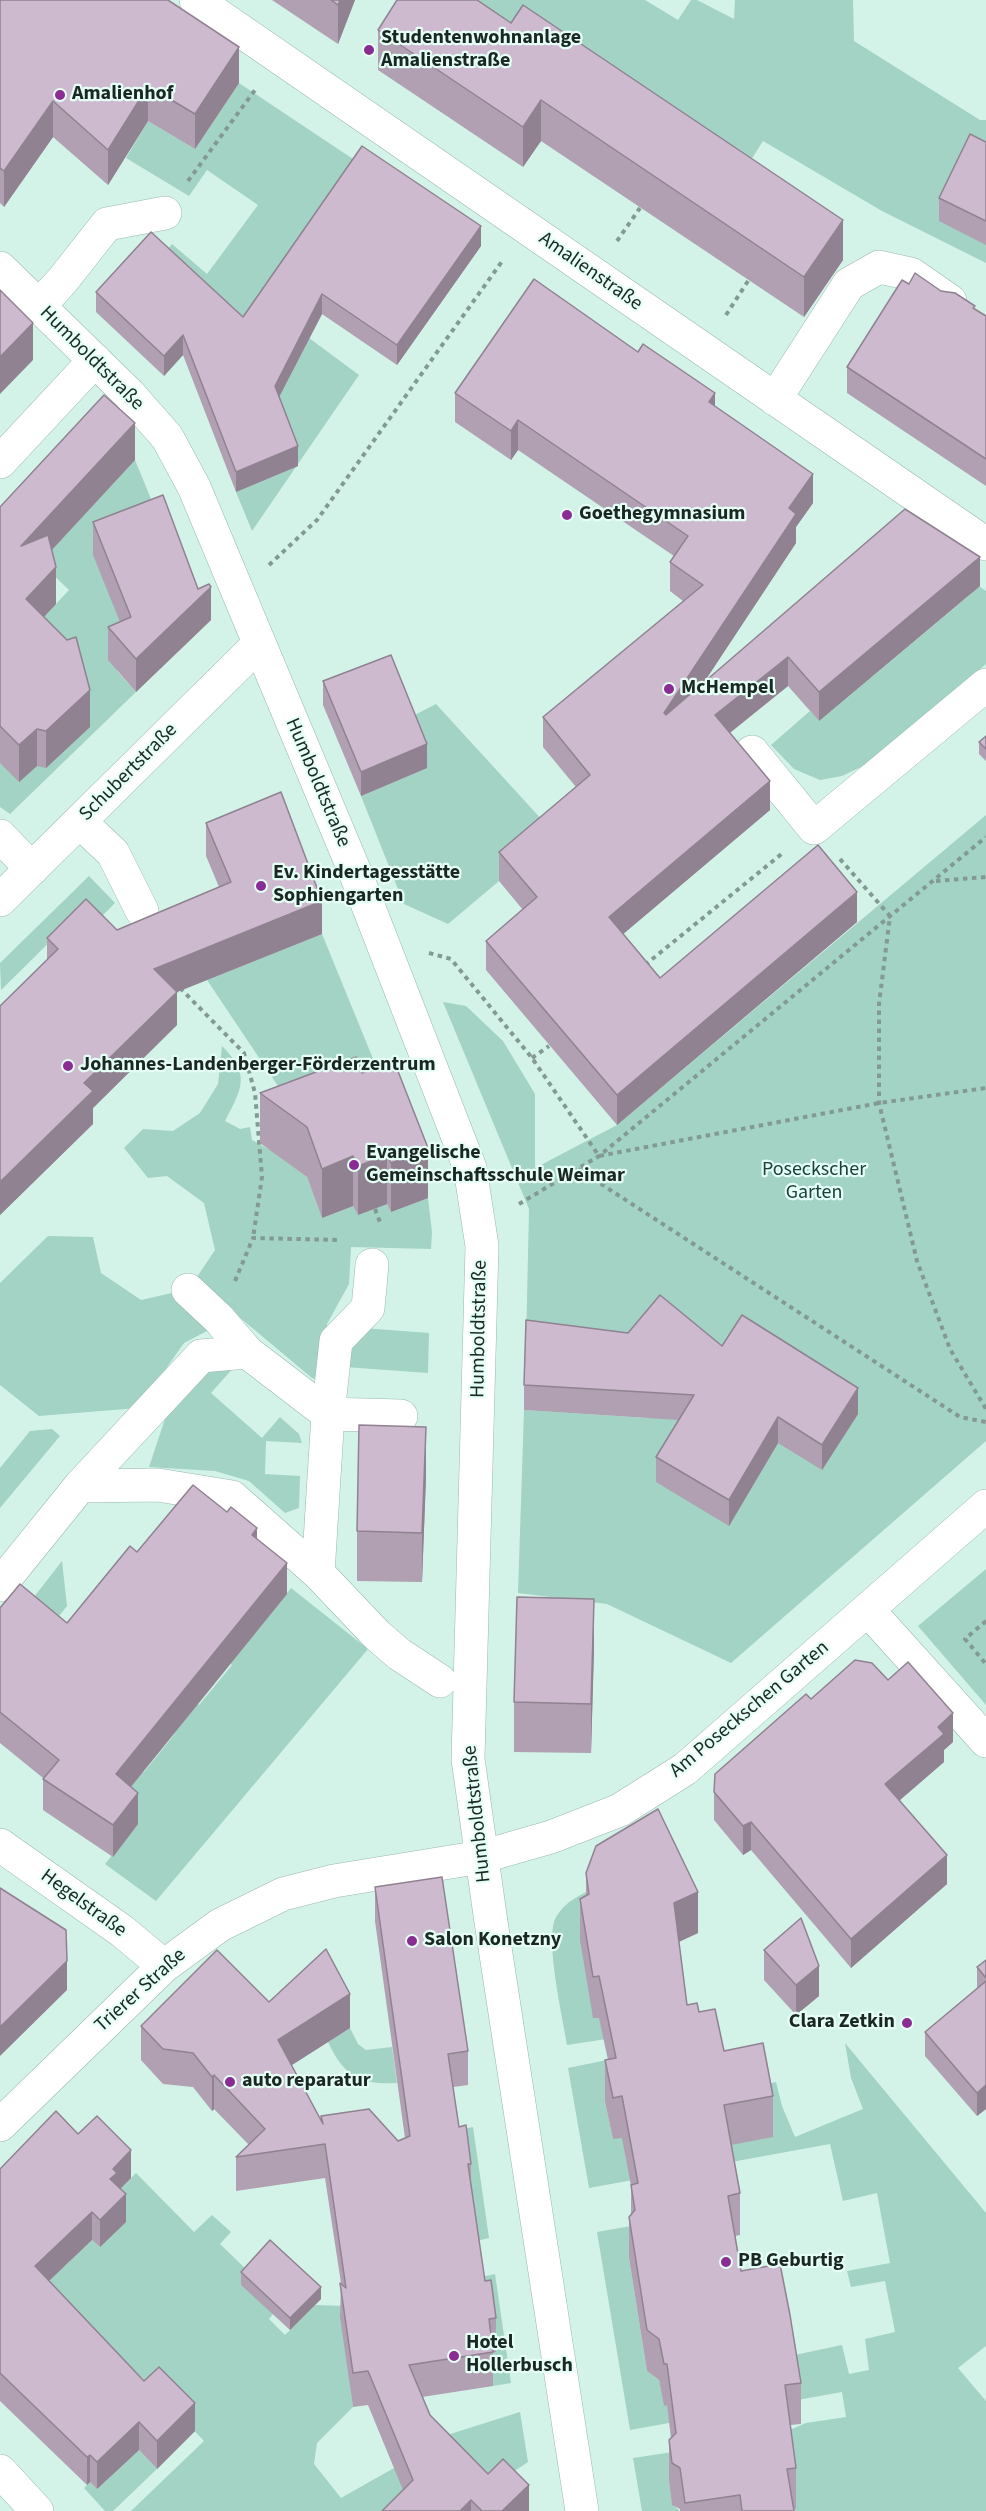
<!DOCTYPE html>
<html>
<head>
<meta charset="utf-8">
<style>
	body { margin:0 }
	canvas { display:block; background:#d3f2e8 }
</style>
</head>
<body>
<canvas width="986" height="2511"></canvas>
<script>
const context = document.querySelector('canvas').getContext('2d');
context.lineJoin = 'round';
function paint(path, color) {
  context.fillStyle = color;
  context.fill(path, 'evenodd');
}
function strokePath(path, color, width, dash) {
  context.strokeStyle = color;
  context.lineWidth = width;
  context.lineCap = dash ? 'butt' : 'round';
  context.setLineDash(dash || []);
  context.stroke(path);
}
function drawText(font, color, halo, rows, align = 'center') {
  context.font = font + ' "Source Sans 3",sans-serif';
  context.lineWidth = 4.5;
  context.setLineDash([]);
  context.textBaseline = 'middle';
  context.strokeStyle = halo;
  context.fillStyle = color;
  for (const [text, x, y, turn = 0] of rows) {
    context.save();
    context.translate(x, y);
    context.rotate((+turn || 0) * Math.PI / 180);
    context.textAlign = isNaN(turn) ? turn : align;
    if (halo) context.strokeText(text, 0, 0);
    context.fillText(text, 0, 0);
    context.restore();
  }
}
paint(new Path2D(`
	M 454,0 L 645,0 L 678,20 L 691,0 L 697,0 L 734,19 L 735,0 L 853,0 L 854,41 L 980,120 L 986,120 L 986,263 L 882,211 L 763,141 L 734,187 Z
	M 239,83 L 362,165 L 247,365 L 159,259 L 172,244 L 207,274 L 258,205 L 207,170 L 189,196 L 126,158 L 148,121 L 195,149 Z
	M 309,338 L 359,375 L 252,531 L 236,492 L 297,466 L 275,405 Z
	M 135,460 L 163,528 L 131,650 L 117,671 L 136,692 L 10,814 L 0,807 L 0,606 L 42,619 L 69,590 L 40,562 Z
	M 966,577 L 986,591 L 986,664 L 867,764 L 842,776 L 820,780 L 794,769 L 771,745 L 810,711 L 819,721 L 971,594 Z
	M 436,704 L 555,834 L 448,924 L 404,904 L 361,796 L 427,768 L 407,719 Z
	M 986,815 L 986,1441 L 731,1663 L 607,1604 L 518,1593 L 524,1410 L 647,1418 L 614,1376 L 526,1346 L 529,1209 L 443,1002 L 466,1006 L 503,1041 L 535,1094 L 535,1168 L 617,1125 Z
	M 89,876 L 115,903 L 99,919 L 74,918 L 1,990 L 0,963 Z
	M 322,934 L 394,1110 L 284,1095 L 207,980 Z
	M 222,1046 C 251,1075 242,1088 225,1121 L 240,1129 L 250,1127 L 252,1140 L 272,1151 L 307,1177 L 322,1218 L 353,1206 L 358,1215 L 387,1204 L 391,1212 L 428,1198 L 432,1232 L 431,1249 L 351,1247 L 349,1284 L 327,1324 L 325,1370 L 320,1380 L 312,1378 L 195,1280 L 215,1250 L 204,1203 L 167,1176 L 148,1178 L 124,1148 L 143,1129 L 173,1131 L 200,1113 L 218,1084 Z
	M 48,1236 L 93,1237 L 101,1273 L 141,1300 L 172,1293 L 209,1330 L 184,1343 L 138,1408 L 39,1416 L 0,1385 L 0,1283 Z
	M 363,1328 L 429,1333 L 428,1373 L 345,1367 L 348,1344 Z
	M 234,1367 L 211,1393 L 262,1438 L 280,1417 L 299,1434 L 302,1443 L 266,1441 L 265,1474 L 300,1476 L 299,1508 L 285,1513 L 249,1481 L 215,1471 L 149,1467 L 165,1419 L 204,1370 Z
	M 52,1429 L 60,1436 L 0,1508 L 0,1468 L 30,1431 Z
	M 62,1561 L 67,1606 L 44,1635 L 20,1615 Z
	M 986,1569 L 986,1705 L 918,1626 Z
	M 291,1588 L 368,1649 L 156,1901 L 105,1864 L 138,1824 L 103,1794 L 144,1772 L 173,1736 L 193,1700 L 199,1705 L 232,1665 L 226,1659 L 257,1631 Z
	M 596,1887 L 682,2006 L 685,2027 L 567,2045 C 563,2018 544,1938 556,1917 C 565,1901 581,1895 596,1887 Z
	M 350,2028 L 358,2044 L 366,2050 L 392,2047 L 397,2083 C 359,2085 344,2076 328,2042 Z
	M 845,2043 L 986,2213 L 986,2346 L 958,2368 L 986,2401 L 986,2511 L 787,2511 L 796,2509 L 775,2436 L 806,2423 L 846,2417 L 842,2392 L 630,2430 L 597,2232 L 631,2226 L 629,2258 L 647,2371 L 659,2380 L 664,2405 L 790,2356 L 842,2345 L 849,2374 L 869,2370 L 865,2339 L 895,2332 L 885,2281 L 851,2287 L 847,2271 L 890,2263 L 877,2193 L 843,2201 L 830,2144 L 589,2188 L 568,2068 L 607,2060 L 605,2102 L 613,2139 L 763,2085 L 776,2082 L 782,2106 L 795,2137 L 863,2109 L 851,2078 Z
	M 473,2127 L 489,2238 L 476,2241 L 454,2131 Z
	M 136,2173 L 194,2232 L 212,2215 L 231,2232 L 220,2244 L 251,2274 L 242,2285 L 273,2314 L 269,2319 L 285,2335 L 315,2305 L 346,2306 L 349,2378 L 353,2407 L 317,2443 L 314,2464 L 341,2498 L 394,2468 L 431,2453 L 447,2435 L 520,2412 L 528,2462 L 483,2492 L 449,2511 L 131,2511 L 204,2441 L 159,2394 L 40,2279 L 65,2266 L 92,2240 L 100,2247 L 125,2222 L 113,2196 Z
	M 495,2274 L 511,2383 L 493,2386 L 489,2353 L 496,2352 L 491,2314 L 481,2277 Z
	M 131,2442 L 157,2469 L 113,2511 L 105,2511 L 84,2488 L 90,2482 L 97,2489 L 112,2475 Z
	M 673,2452 L 669,2481 L 672,2504 L 680,2511 L 642,2511 L 633,2458 Z`), '#a2d3c4');
const minor = new Path2D(`
	M 196,0 L 986,544
	M 0,268 L 129,394 L 167,437 L 194,487 L 355,872 L 470,1168 L 482,1246 L 468,1759 L 491,1922 L 582,2511
	M 39,306 L 62,281 L 107,224 L 165,213
	M 775,399 L 849,284 L 879,267 L 911,274 L 950,301
	M 0,462 L 95,360
	M 752,752 L 814,828 L 986,685
	M 80,822 L 113,853 L 142,911
	M 0,836 L 32,869
	M 0,900 L 258,645
	M 188,1290 L 219,1319 L 247,1352
	M 80,1486 L 201,1356 L 247,1352 L 328,1414 L 401,1416
	M 318,1573 L 328,1414 L 336,1341 L 368,1308 L 372,1265
	M 0,1585 L 80,1486 L 158,1485 L 232,1497 L 318,1573 L 377,1635 L 399,1654 L 440,1681
	M 868,1610 L 986,1741
	M 0,1845 L 122,1931 L 164,1966
	M 0,2125 L 164,1966 L 220,1925 L 283,1894 L 334,1881 L 481,1857 L 551,1837 L 620,1810 L 685,1769 L 986,1506
	M 0,2471 L 37,2511`);
strokePath(minor, '#9ab8ae', 34);
strokePath(new Path2D(`
	M 188,181 L 255,90
	M 617,241 L 640,208
	M 726,315 L 748,281
	M 269,565 L 317,520 L 503,260
	M 840,859 L 890,916 L 879,1004 L 879,1103 L 917,1261 L 950,1349 L 986,1409
	M 936,881 L 986,877
	M 429,953 L 451,959 L 532,1058 L 599,1156 L 879,1103 L 986,1088
	M 645,965 L 784,852
	M 180,988 L 244,1053 L 255,1093 L 262,1177 L 253,1238
	M 532,1058 L 549,1046
	M 578,1169 L 960,1417 L 986,1422
	M 519,1204 L 599,1156 L 986,837
	M 375,1209 L 381,1225
	M 235,1281 L 253,1238 L 340,1240
	M 986,1621 L 965,1639 L 986,1664`), '#839a93', 4, [4.5, 4.5]);
strokePath(minor, '#fff', 33);
paint(new Path2D(`
	M 0,0 L 239,83 L 195,149 L 148,121 L 108,185 L 53,137 L 4,207 L 0,203 Z
	M 272,0 L 355,0 L 338,44 Z
	M 397,0 L 843,260 L 804,317 L 541,141 L 523,167 L 378,70 L 378,30 Z
	M 986,142 L 986,245 L 939,221 L 939,198 Z
	M 481,246 L 397,365 L 322,314 L 279,397 L 298,466 L 236,492 L 183,355 L 164,376 L 96,312 L 96,292 L 243,317 Z
	M 909,284 L 941,291 L 975,309 L 986,316 L 986,486 L 847,393 L 847,367 Z
	M 455,393 L 715,406 L 813,503 L 796,527 L 796,543 L 704,682 L 980,586 L 819,721 L 788,686 L 729,733 L 770,810 L 623,934 L 660,978 L 857,922 L 617,1125 L 486,970 L 486,941 L 523,910 L 499,881 L 499,852 L 576,787 L 543,747 L 543,717 L 683,601 L 670,591 L 670,562 L 674,556 L 518,450 L 511,460 L 455,422 Z
	M 135,460 L 52,550 L 56,604 L 44,617 L 90,727 L 46,768 L 37,766 L 19,782 L 0,763 L 0,507 Z
	M 93,522 L 198,589 L 211,620 L 136,692 L 108,660 L 108,627 L 120,622 L 93,555 Z
	M 323,681 L 427,768 L 361,796 L 323,705 Z
	M 986,736 L 986,761 L 979,754 L 979,742 Z
	M 206,823 L 322,934 L 177,992 L 177,1025 L 93,1108 L 93,1124 L 0,1215 L 0,1006 L 47,960 L 47,938 L 117,930 L 219,887 L 206,856 Z
	M 362,1073 L 428,1198 L 391,1212 L 387,1204 L 358,1215 L 353,1206 L 322,1218 L 307,1177 L 260,1143 L 260,1093 Z
	M 722,1346 L 858,1414 L 822,1470 L 778,1443 L 729,1526 L 656,1482 L 656,1457 L 679,1420 L 524,1410 L 524,1385 Z
	M 426,1477 L 422,1582 L 357,1581 L 357,1531 Z
	M 257,1538 L 287,1594 L 131,1787 L 138,1824 L 113,1857 L 43,1810 L 43,1778 L 0,1743 L 0,1608 L 67,1623 L 137,1552 Z
	M 594,1649 L 591,1753 L 514,1752 L 514,1702 Z
	M 888,1680 L 953,1742 L 944,1750 L 944,1762 L 900,1800 L 947,1884 L 851,1968 L 751,1850 L 743,1855 L 714,1820 L 714,1792 L 811,1699 Z
	M 586,1873 L 698,1933 L 679,1942 L 687,2005 L 699,2012 L 724,2051 L 773,2096 L 773,2137 L 731,2145 L 740,2193 L 740,2235 L 735,2236 L 741,2271 L 801,2383 L 801,2424 L 790,2425 L 796,2468 L 796,2509 L 794,2509 L 794,2511 L 680,2511 L 680,2509 L 672,2505 L 669,2481 L 669,2440 L 671,2438 L 667,2405 L 664,2406 L 659,2380 L 647,2371 L 629,2258 L 629,2217 L 631,2214 L 631,2186 L 622,2138 L 613,2139 L 605,2102 L 605,2060 L 608,2060 L 599,2018 L 593,2018 L 580,1940 L 580,1899 L 586,1896 Z
	M 375,1887 L 468,2051 L 468,2085 L 453,2087 L 459,2127 L 471,2164 L 471,2188 L 485,2281 L 496,2318 L 496,2352 L 493,2353 L 493,2386 L 422,2397 L 430,2415 L 488,2474 L 529,2511 L 382,2511 L 403,2490 L 368,2405 L 353,2407 L 340,2317 L 341,2283 L 325,2178 L 236,2191 L 236,2157 L 249,2145 L 214,2109 L 212,2111 L 193,2087 L 163,2084 L 141,2060 L 141,2026 L 269,2002 L 350,2028 L 291,2065 L 321,2122 L 321,2116 L 398,2141 L 405,2138 L 375,1921 Z
	M 764,1950 L 819,1996 L 796,2015 L 764,1980 Z
	M 986,1960 L 986,2109 L 977,2116 L 925,2056 L 925,2032 L 977,1989 L 977,1967 Z
	M 78,2134 L 131,2178 L 120,2189 L 126,2222 L 100,2247 L 92,2240 L 49,2281 L 144,2381 L 195,2431 L 157,2469 L 139,2450 L 97,2489 L 90,2482 L 87,2485 L 0,2401 L 0,2169 Z
	M 241,2272 L 321,2299 L 290,2330 L 241,2285 Z`), '#b0a0b1');
paint(new Path2D(`
	M 340,0 L 355,0 L 338,44 L 338,5 Z
	M 239,47 L 239,83 L 195,149 L 195,114 Z
	M 148,86 L 148,121 L 108,185 L 108,150 Z
	M 541,100 L 541,141 L 523,167 L 523,127 Z
	M 53,101 L 53,137 L 4,207 L 4,171 Z
	M 843,220 L 843,260 L 804,317 L 804,277 Z
	M 481,226 L 481,246 L 397,365 L 397,345 Z
	M 322,294 L 322,314 L 275,405 L 275,386 Z
	M 33,323 L 33,360 L 0,394 L 0,357 Z
	M 183,335 L 183,355 L 164,376 L 164,356 Z
	M 715,393 L 715,422 L 709,402 Z
	M 518,420 L 518,450 L 511,460 L 511,431 Z
	M 135,423 L 135,460 L 21,583 L 21,546 Z
	M 298,446 L 298,466 L 236,492 L 236,472 Z
	M 813,474 L 813,503 L 796,527 L 796,543 L 664,743 L 664,713 L 789,508 Z
	M 980,557 L 980,586 L 819,721 L 819,692 Z
	M 56,567 L 56,604 L 26,636 L 26,599 Z
	M 211,587 L 211,620 L 136,692 L 136,659 Z
	M 788,657 L 788,686 L 715,745 L 715,715 Z
	M 90,690 L 90,727 L 46,768 L 46,731 Z
	M 37,729 L 37,766 L 19,782 L 19,745 Z
	M 427,744 L 427,768 L 361,796 L 361,772 Z
	M 770,781 L 770,810 L 609,946 L 609,917 Z
	M 857,892 L 857,922 L 617,1125 L 617,1095 Z
	M 322,901 L 322,934 L 177,992 L 177,1025 L 93,1108 L 93,1124 L 0,1215 L 0,1182 L 84,1083 L 154,969 Z
	M 428,1148 L 428,1198 L 391,1212 L 391,1163 Z
	M 387,1155 L 387,1204 L 358,1215 L 358,1166 Z
	M 353,1156 L 353,1206 L 322,1218 L 322,1169 Z
	M 858,1388 L 858,1414 L 822,1470 L 822,1445 Z
	M 778,1417 L 778,1443 L 729,1526 L 729,1500 Z
	M 426,1427 L 426,1477 L 422,1582 L 422,1533 Z
	M 257,1528 L 257,1560 L 252,1535 Z
	M 287,1563 L 287,1594 L 116,1805 L 116,1774 Z
	M 594,1599 L 594,1649 L 591,1753 L 591,1704 Z
	M 953,1713 L 953,1742 L 944,1750 L 944,1762 L 885,1813 L 885,1784 L 938,1727 Z
	M 138,1793 L 138,1824 L 113,1857 L 113,1825 Z
	M 751,1822 L 751,1850 L 743,1855 L 743,1826 Z
	M 947,1855 L 947,1884 L 851,1968 L 851,1939 Z
	M 698,1892 L 698,1933 L 674,1944 L 674,1903 Z
	M 67,1961 L 67,1990 L 0,2056 L 0,2027 Z
	M 819,1966 L 819,1996 L 796,2015 L 796,1985 Z
	M 350,1994 L 350,2028 L 278,2074 L 278,2040 Z
	M 214,2075 L 214,2109 L 212,2111 L 212,2077 Z
	M 986,2085 L 986,2109 L 977,2116 L 977,2093 Z
	M 131,2150 L 131,2178 L 117,2192 L 110,2179 L 113,2169 Z
	M 126,2194 L 126,2222 L 100,2247 L 100,2220 Z
	M 92,2212 L 92,2240 L 35,2294 L 35,2266 Z
	M 321,2287 L 321,2299 L 290,2330 L 290,2318 Z
	M 195,2403 L 195,2431 L 157,2469 L 157,2441 Z
	M 139,2422 L 139,2450 L 97,2489 L 97,2462 Z
	M 90,2455 L 90,2482 L 87,2485 L 87,2457 Z
	M 529,2485 L 529,2511 L 502,2511 Z
	M 471,2500 L 471,2511 L 460,2511 Z`), '#908290');
const building = new Path2D(`
	M 0,0 L 168,0 L 239,47 L 195,114 L 148,86 L 108,150 L 53,101 L 4,171 L 0,168 Z
	M 331,0 L 340,0 L 338,5 Z
	M 397,0 L 477,0 L 511,23 L 523,5 L 843,220 L 804,277 L 541,100 L 523,127 L 378,30 Z
	M 970,134 L 986,142 L 986,221 L 939,198 Z
	M 362,146 L 481,226 L 397,345 L 322,294 L 275,386 L 298,446 L 236,472 L 183,335 L 164,356 L 96,292 L 151,232 L 243,317 Z
	M 915,273 L 941,291 L 955,293 L 975,306 L 973,308 L 986,316 L 986,459 L 847,367 L 902,280 L 909,284 Z
	M 534,279 L 638,352 L 643,344 L 715,393 L 709,402 L 813,474 L 789,508 L 796,514 L 664,713 L 666,715 L 905,509 L 980,557 L 819,692 L 788,657 L 715,715 L 770,781 L 609,917 L 660,978 L 818,845 L 857,892 L 617,1095 L 486,941 L 537,897 L 499,852 L 590,775 L 543,717 L 703,585 L 670,562 L 688,536 L 518,420 L 511,431 L 455,393 Z
	M 0,290 L 33,323 L 0,357 Z
	M 104,395 L 135,423 L 21,546 L 48,535 L 56,567 L 26,599 L 67,640 L 76,637 L 90,690 L 46,731 L 37,729 L 19,745 L 0,726 L 0,507 Z
	M 163,495 L 198,589 L 209,584 L 211,587 L 136,659 L 108,627 L 131,617 L 93,522 Z
	M 391,655 L 427,744 L 361,772 L 323,681 Z
	M 986,736 L 986,749 L 979,742 Z
	M 281,792 L 322,901 L 154,969 L 177,992 L 84,1083 L 93,1091 L 0,1182 L 0,1006 L 58,949 L 47,938 L 86,899 L 117,930 L 231,882 L 206,823 Z
	M 356,1057 L 362,1073 L 394,1061 L 428,1148 L 391,1163 L 387,1155 L 358,1166 L 353,1156 L 322,1169 L 307,1127 L 260,1093 Z
	M 660,1295 L 722,1346 L 742,1315 L 858,1388 L 822,1445 L 778,1417 L 729,1500 L 656,1457 L 694,1395 L 524,1385 L 526,1320 L 628,1333 Z
	M 359,1425 L 426,1427 L 422,1533 L 357,1531 Z
	M 193,1485 L 227,1512 L 231,1507 L 257,1528 L 252,1535 L 287,1563 L 116,1774 L 138,1793 L 113,1825 L 43,1779 L 59,1760 L 0,1712 L 0,1608 L 20,1584 L 67,1623 L 130,1546 L 137,1552 Z
	M 517,1597 L 594,1599 L 591,1704 L 514,1702 Z
	M 855,1660 L 872,1663 L 888,1680 L 908,1662 L 953,1713 L 938,1727 L 944,1734 L 885,1784 L 947,1855 L 851,1939 L 751,1822 L 743,1826 L 714,1792 L 715,1774 L 806,1694 L 811,1699 Z
	M 658,1809 L 698,1892 L 674,1903 L 687,2005 L 697,2003 L 699,2012 L 715,2009 L 724,2051 L 763,2043 L 773,2096 L 724,2105 L 740,2193 L 728,2196 L 741,2271 L 780,2264 L 790,2315 L 801,2383 L 785,2385 L 796,2468 L 787,2469 L 794,2511 L 742,2511 L 740,2495 L 685,2503 L 680,2468 L 672,2463 L 669,2440 L 676,2433 L 667,2364 L 664,2364 L 659,2339 L 647,2330 L 629,2217 L 635,2210 L 631,2185 L 638,2183 L 622,2096 L 613,2098 L 605,2060 L 616,2058 L 599,1976 L 593,1977 L 580,1899 L 589,1894 L 586,1873 L 596,1846 Z
	M 442,1877 L 468,2051 L 448,2054 L 459,2127 L 466,2125 L 471,2164 L 468,2164 L 485,2281 L 491,2280 L 496,2318 L 489,2319 L 493,2352 L 409,2365 L 430,2415 L 488,2474 L 503,2459 L 529,2485 L 502,2511 L 482,2511 L 471,2500 L 460,2511 L 382,2511 L 413,2480 L 368,2371 L 353,2373 L 340,2283 L 346,2288 L 325,2144 L 236,2157 L 265,2129 L 214,2075 L 212,2077 L 193,2053 L 163,2049 L 141,2026 L 217,1950 L 269,2002 L 326,1949 L 350,1994 L 278,2040 L 323,2124 L 321,2116 L 369,2109 L 398,2141 L 410,2136 L 375,1887 Z
	M 0,1888 L 66,1930 L 67,1961 L 0,2027 Z
	M 801,1918 L 819,1966 L 796,1985 L 764,1950 Z
	M 986,1960 L 986,1978 L 977,1967 Z
	M 986,1981 L 986,2085 L 977,2093 L 925,2032 Z
	M 56,2111 L 78,2134 L 97,2116 L 131,2150 L 113,2169 L 117,2173 L 110,2179 L 126,2194 L 100,2220 L 92,2212 L 35,2266 L 144,2381 L 159,2367 L 195,2403 L 157,2441 L 139,2422 L 97,2462 L 90,2455 L 87,2457 L 0,2373 L 0,2169 Z
	M 270,2240 L 321,2287 L 290,2318 L 241,2272 Z`);
paint(building, '#cdbace');
strokePath(building, '#908290', 1.5);
for (const [x, y, r, color] of [
	[369,50,6,"#8b2b94"],
	[60,95,6,"#8b2b94"],
	[567,515,6,"#8b2b94"],
	[669,689,6,"#8b2b94"],
	[261,886,6,"#8b2b94"],
	[68,1066,6,"#8b2b94"],
	[354,1165,6,"#8b2b94"],
	[412,1941,6,"#8b2b94"],
	[907,2023,6,"#8b2b94"],
	[230,2082,6,"#8b2b94"],
	[726,2262,6,"#8b2b94"],
	[454,2356,6,"#8b2b94"]
]) {
  const dot = new Path2D();
  dot.arc(x, y, r, 0, 2 * Math.PI);
  context.fillStyle = color;
  context.fill(dot);
  strokePath(dot, '#e5fef6', 2);
}
drawText('bold 20px', '#1b2723', '#e5fef6', [
	["Studentenwohnanlage",381,39],
	["Amalienstraße",381,62],
	["Amalienhof",72,95],
	["Goethegymnasium",579,515],
	["McHempel",681,689],
	["Ev. Kindertagesstätte",273,874],
	["Sophiengarten",273,897],
	["Johannes-Landenberger-Förderzentrum",80,1066],
	["Evangelische",366,1154],
	["Gemeinschaftsschule Weimar",366,1177],
	["Salon Konetzny",424,1941],
	["Clara Zetkin",895,2023,"right"],
	["auto reparatur",242,2082],
	["PB Geburtig",738,2262],
	["Hotel",466,2344],
	["Hollerbusch",466,2367]
], 'left');
drawText('20px', '#1b2723', '#e5fef6', [
	["Amalienstraße",590,272,35],
	["Humboldtstraße",91,359,45],
	["Schubertstraße",129,773,-45],
	["Humboldtstraße",317,783,67],
	["Humboldtstraße",480,1329,-89],
	["Am Poseckschen Garten",750,1710,-40],
	["Humboldtstraße",478,1814,-96],
	["Hegelstraße",83,1904,36],
	["Trierer Straße",141,1991,-42]
]);
drawText('20px', '#194137', '#e5fef6', [
	["Poseckscher",814,1171],
	["Garten",814,1194]
]);
</script>
</body>
</html>
